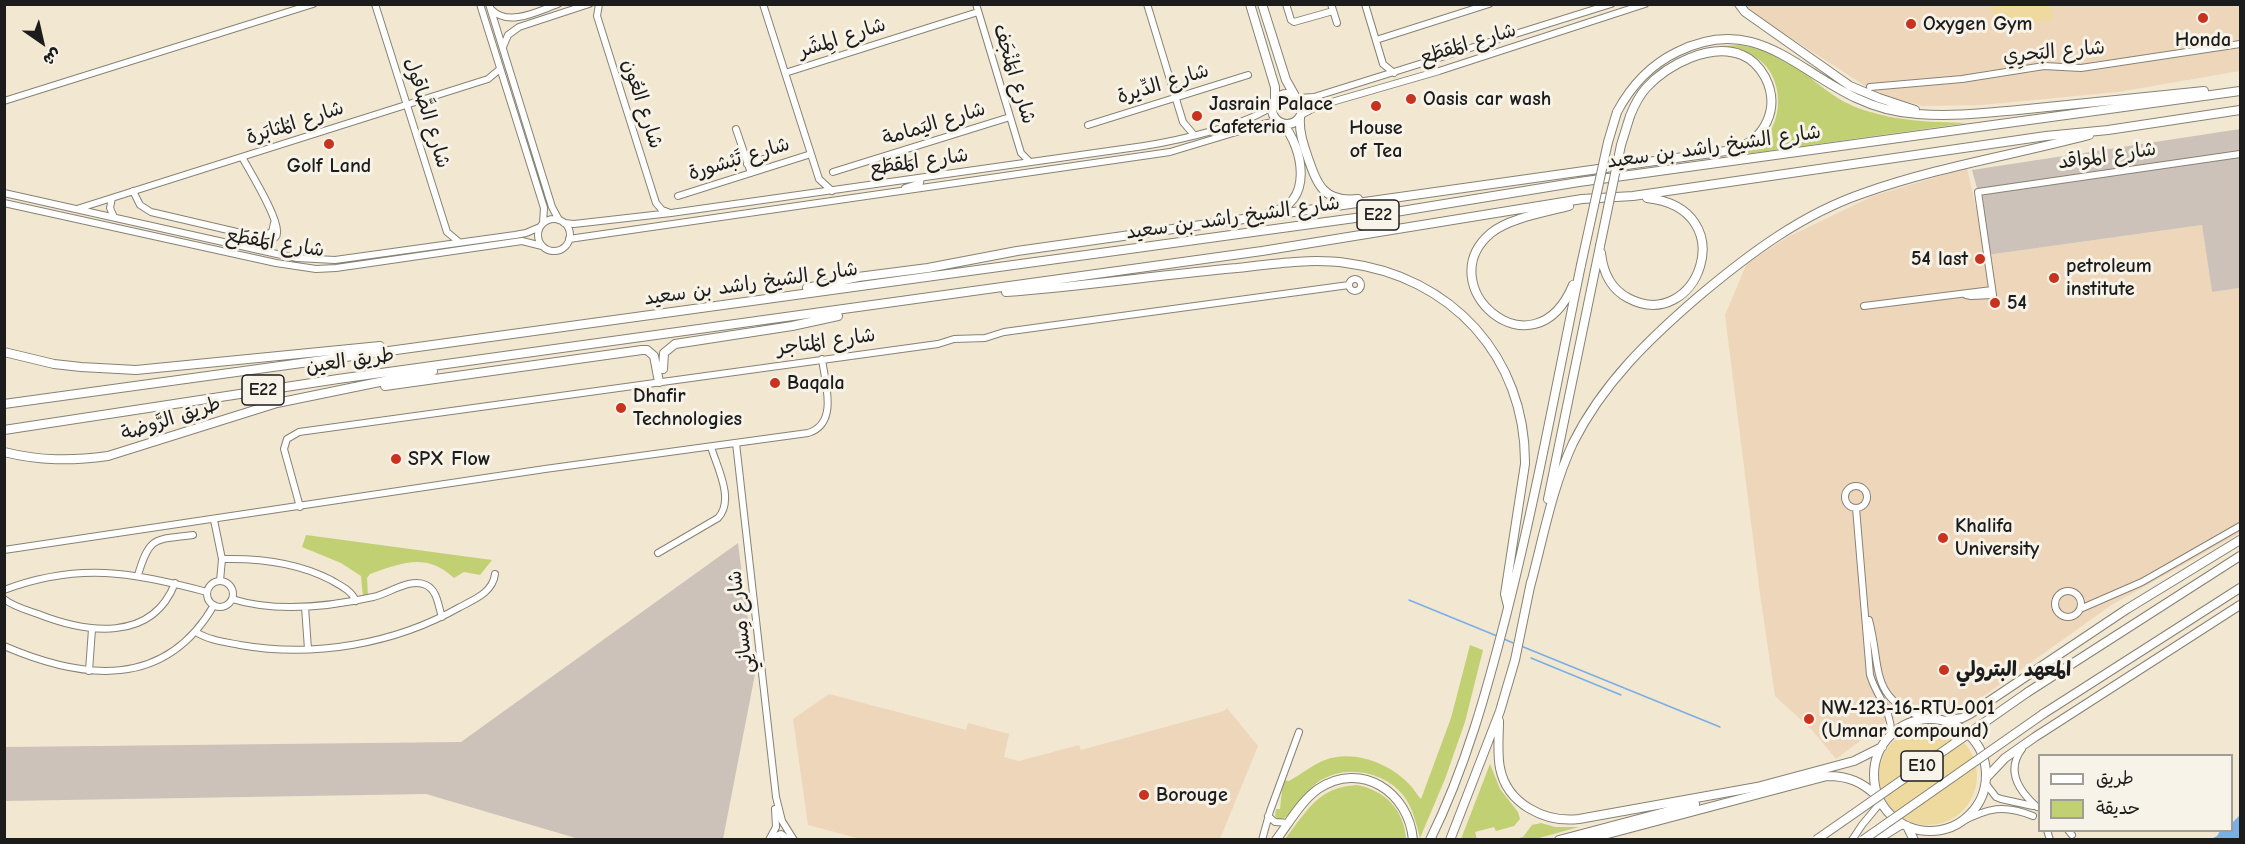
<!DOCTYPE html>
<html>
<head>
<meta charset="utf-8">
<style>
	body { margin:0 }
	#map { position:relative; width:2245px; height:844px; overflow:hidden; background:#f2e7d0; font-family:"Comic Neue","Playpen Sans Arabic",sans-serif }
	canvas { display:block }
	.frame { position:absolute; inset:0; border:6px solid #1c1c1c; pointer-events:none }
	.legend { position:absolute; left:2038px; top:754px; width:195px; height:78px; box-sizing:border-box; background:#f7f3e8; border:2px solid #9f9d96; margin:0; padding:8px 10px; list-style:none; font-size:18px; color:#1c1c1c }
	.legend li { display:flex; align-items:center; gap:12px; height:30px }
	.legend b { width:30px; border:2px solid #9f9d96 }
	.north { position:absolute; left:12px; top:12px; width:60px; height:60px; -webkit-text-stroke:4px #f7f3e8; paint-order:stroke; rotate:146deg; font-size:16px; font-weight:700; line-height:24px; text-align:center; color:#1c1c1c }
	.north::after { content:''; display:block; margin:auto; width:21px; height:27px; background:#1c1c1c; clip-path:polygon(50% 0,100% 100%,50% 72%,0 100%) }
</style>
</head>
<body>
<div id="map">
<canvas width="2245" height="844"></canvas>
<div class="frame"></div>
<ul class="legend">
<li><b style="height:8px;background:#fff"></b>طريق</li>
<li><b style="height:16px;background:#c1d072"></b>حديقة</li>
</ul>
<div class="north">ش</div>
</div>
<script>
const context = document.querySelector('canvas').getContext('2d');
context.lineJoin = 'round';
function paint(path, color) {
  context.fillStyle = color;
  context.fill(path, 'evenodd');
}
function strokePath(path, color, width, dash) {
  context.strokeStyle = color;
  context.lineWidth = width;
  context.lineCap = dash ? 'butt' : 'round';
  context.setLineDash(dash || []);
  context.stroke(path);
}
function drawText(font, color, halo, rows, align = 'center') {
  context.font = font + ' "Comic Neue","Playpen Sans Arabic",sans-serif';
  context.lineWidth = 6;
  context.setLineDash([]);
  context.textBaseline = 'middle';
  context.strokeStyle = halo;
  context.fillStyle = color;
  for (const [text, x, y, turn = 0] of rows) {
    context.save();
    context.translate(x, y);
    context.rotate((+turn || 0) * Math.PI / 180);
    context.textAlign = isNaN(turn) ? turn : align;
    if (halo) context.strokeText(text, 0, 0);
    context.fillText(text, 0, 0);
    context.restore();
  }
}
paint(new Path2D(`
	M 1743,5 L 2240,5 L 2240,71 L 2118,92 L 1982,105 L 1923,106 L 1878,94 L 1763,20 Z
	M 1967,168 L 1987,255 L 2202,225 L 2212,292 L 2240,288 L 2240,533 L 2113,604 L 1961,712 L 1927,714 L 1911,709 L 1884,723 L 1836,759 L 1812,730 L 1775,696 L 1760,594 L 1725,315 L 1747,263 L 1788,237 L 1873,196 Z
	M 829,694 L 966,730 L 968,723 L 1009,734 L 1004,757 L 1019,761 L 1079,745 L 1081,750 L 1224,711 L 1227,708 L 1258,746 L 1220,839 L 861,839 L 808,825 L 793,719 Z`), '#eed6bb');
paint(new Path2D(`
	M 2240,129 L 2240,288 L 2212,292 L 2202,225 L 1987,255 L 1978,192 L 1972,170 Z
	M 738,543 L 755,674 L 723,839 L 579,839 L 426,794 L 5,801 L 5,747 L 461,742 Z`), '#ccc2b9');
paint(new Path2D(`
	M 1740,45 C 1755,48 1770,51 1784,59 C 1808,73 1827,95 1853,106 C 1890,121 1928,122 1967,123 L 1738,155 C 1747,150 1756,146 1763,140 C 1783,121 1783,82 1763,63 C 1752,52 1735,48 1720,46 Z
	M 306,535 L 492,560 L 480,575 L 464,572 L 454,578 C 426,552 402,563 370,574 L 367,578 L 368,596 L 363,597 L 361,576 L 341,563 L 302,547 Z
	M 1470,645 L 1483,650 L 1465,722 L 1445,779 L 1420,838 C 1416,823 1413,808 1403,795 C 1383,771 1345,764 1318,782 C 1305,791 1293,817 1279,820 L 1275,816 L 1276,809 L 1280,809 L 1283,780 L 1289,781 C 1300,775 1312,765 1325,760 C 1353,749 1390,763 1410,785 C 1414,789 1417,795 1421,799 L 1451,718 Z
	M 1490,764 L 1500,789 L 1518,812 L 1520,819 L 1514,826 L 1496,831 L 1494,827 L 1475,832 L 1477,839 L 1461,839 Z
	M 1357,785 C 1386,791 1404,810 1406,839 L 1285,839 C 1307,811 1318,787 1357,785 Z
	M 1541,823 L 1555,827 L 1579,827 L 1535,839 L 1515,839 L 1523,837 L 1532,825 Z`), '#c1d072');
paint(new Path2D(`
	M 1992,5 L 2051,5 L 2053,20 L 1995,28 Z
	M1879 776a49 49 0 1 1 98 0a49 49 0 1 1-98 0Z`), '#eeda9e');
paint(new Path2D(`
	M 2240,815 L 2240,839 L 2211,839 L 2217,836 L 2220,831 L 2232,830 L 2232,823 Z`), '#79aee7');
strokePath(new Path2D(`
	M 1409,600 L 1497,636
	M 1504,639 L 1513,643
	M 1521,646 L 1720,727
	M 1531,658 L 1621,695`), '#79aee7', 1.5);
const minor = new Path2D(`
	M 375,4 L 447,232 L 459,242
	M 480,4 L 544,208 L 543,223
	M 489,4 L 552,207 L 559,220
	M 599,4 L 597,16 L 656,203 L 662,210 L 668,212
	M 763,4 L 819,179 L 832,191
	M 976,4 L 1021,153 L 1030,162
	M 1147,4 L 1183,122 L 1194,135
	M 1286,4 L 1291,20 L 1294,22 L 1333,11
	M 1331,4 L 1337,23
	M 1365,4 L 1383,64 L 1394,73
	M 492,10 C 509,27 538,11 558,4
	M 1376,40 L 1489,4
	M 503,47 L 508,35 L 519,27 L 589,4
	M 785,73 L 978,12
	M 1870,87 L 1962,79 L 2044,66 L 2081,68 L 2240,44
	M 1298,98 L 1314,97 L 1611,4
	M 4,101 L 313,4
	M 1301,115 L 1318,106 L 1439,71 L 1645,4
	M 1088,125 L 1248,75
	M 736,129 L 751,173
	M 747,164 L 763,159
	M 833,172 L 1010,117
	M 905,188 L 920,183 L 921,178
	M 133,191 L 140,205 L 151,212 L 271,240 C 275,238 277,237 277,233 C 279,218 250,172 242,157
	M 4,193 L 277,254 L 297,258 L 335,260 L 515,235 L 526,233 L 540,227
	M 678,196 L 811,154
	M 112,198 L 110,208 L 114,217
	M 4,203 L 276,263 L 316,269 L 336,268 L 522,241 L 542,246
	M 77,209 L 488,79 L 500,69
	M538 235a16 16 0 1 1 32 0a16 16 0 1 1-32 0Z
	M 564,223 L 574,224 L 671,213 L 1144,146 C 1175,141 1250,125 1273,105
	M 261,237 L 272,232 L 274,223
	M 569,239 L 1170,152 L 1263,124 L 1278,121
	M1349 285a6 6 0 1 1 12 0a6 6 0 1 1-12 0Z
	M 1966,295 L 1971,296 L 1993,295 L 1978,192 L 2240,154
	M 1864,306 L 1992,290
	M 736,443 L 776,797 L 782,821 L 794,840
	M1845 497a11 11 0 1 1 22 0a11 11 0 1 1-22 0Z
	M 300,507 L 284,449 L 287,439 L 299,432 L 938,344 L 954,339 L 985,338 L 1004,332 L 1349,285
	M 1856,508 L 1870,675 C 1877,698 1892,709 1891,735
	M 214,520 L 222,559 L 220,581
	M 4,550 L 545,469 L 808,433 C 839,424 825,383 822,359
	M 658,553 L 718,518 C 735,500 717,467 711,447
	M 222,559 C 260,558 297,562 331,580 C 341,586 351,590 356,601
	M 138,575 C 150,535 155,540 193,535
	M207 594a13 13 0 1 1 26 0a13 13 0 1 1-26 0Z
	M 4,590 C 78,562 133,572 207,592
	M2055 604a13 13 0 1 1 26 0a13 13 0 1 1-26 0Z
	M 4,599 C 14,607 27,610 38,614 C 86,633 152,643 175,583
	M 232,599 C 277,613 328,607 373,597 C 388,594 411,577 426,585 C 438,591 438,606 442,617
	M 305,607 L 308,649
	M 2080,609 L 2142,582 L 2240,526
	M 1869,620 C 1882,669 1868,699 1927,719
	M 196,632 C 208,640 225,642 240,645 C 314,658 395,644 460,607 C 475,599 493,592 495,574
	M 4,646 C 83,680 165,690 214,605
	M 89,671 L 92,629
	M 2022,749 C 2005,771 2020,792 2037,807
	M 1986,784 L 1996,797 L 2001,799 L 2033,806
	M 1268,816 L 1275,822 L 1289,823
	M 1961,822 C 1988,808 2004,804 2033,816
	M 2047,830 L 2050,840
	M 2068,830 L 2072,835
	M 772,838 L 781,834 L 789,840
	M 769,840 L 776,827 L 775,809
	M 1262,840 L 1270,811 L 1299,732
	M 1852,840 L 1862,825 L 1881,802`);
const major = new Path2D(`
	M 1250,4 L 1275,87 L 1275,100
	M 1262,4 L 1286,80 L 1295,96
	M1272 109a15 15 0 1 1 30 0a15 15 0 1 1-30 0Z
	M 1300,118 C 1299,131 1303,143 1307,155 C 1317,184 1323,203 1358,199
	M 1270,212 C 1314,205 1304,148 1282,123
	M1874 775a56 56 0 1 1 112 0a56 56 0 1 1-112 0Z
	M 1757,787 L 1854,761 L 1882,747
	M 1907,826 L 1914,840
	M 1585,840 L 1827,776 C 1849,776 1862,782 1878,797`);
const highway = new Path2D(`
	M 1739,4 L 1745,12 L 1850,86 L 1879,98 L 1915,110
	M 1617,112 C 1631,86 1650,65 1677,52 C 1754,14 1793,68 1856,98 C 1875,107 1897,113 1918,114 C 1951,117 1985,113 2018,110 C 2080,104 2142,97 2204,91
	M 1569,206 C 1547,212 1509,218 1491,233 C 1428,286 1534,379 1573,285
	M 1601,253 C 1603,272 1611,289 1628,298 C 1697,335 1745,209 1647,198
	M 807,288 L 858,277 L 928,268 L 1017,251 L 1733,150 C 1765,140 1781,108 1765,77 C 1760,68 1752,59 1742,55 C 1710,42 1667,65 1646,88 C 1639,96 1634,106 1630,116
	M 1006,292 C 1083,286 1160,275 1237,268 C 1272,264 1311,258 1346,263 C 1451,276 1526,357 1525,464 L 1505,594 L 1508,606
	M 4,352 L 54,364 L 81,367 L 136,370 L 380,346
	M 663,369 L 664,353 L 675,344 L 792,326 L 838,316
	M 385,386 L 642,350 L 647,350 L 654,356 L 659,382
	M 4,404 L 1253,232 L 1377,215 L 1579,182 L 2240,91
	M 4,430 L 338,379 L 1262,251 L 1582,199 L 1633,196 L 2046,136 L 2108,130 L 2240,110
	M 4,452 C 40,461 72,461 108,456 L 277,403 L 433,371
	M 1548,499 L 1600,246
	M 1530,587 C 1543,539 1552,488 1573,443 C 1603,383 1649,339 1699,296 C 1749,254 1802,214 1864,193 C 1937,167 2014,155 2089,135
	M 2028,692 L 2240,556
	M 2043,714 L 2240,588
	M 1499,721 C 1499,736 1497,753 1500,768 C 1507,804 1545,823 1579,819 L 1757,787
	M 1945,721 L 1962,718 L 1970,714 L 2127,609 L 2240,540
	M 1986,778 L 2005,758 L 2035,737 L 2240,605
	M 1276,840 C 1289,823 1301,801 1318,789 C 1361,760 1409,792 1413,840
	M 1430,840 C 1466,767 1487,690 1507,612 C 1536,497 1557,381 1581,265
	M 1450,840 L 1500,711 L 1515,660 L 1531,582
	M 1559,840 L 1695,804
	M 1876,840 L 1902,824`);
strokePath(minor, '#878276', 8);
strokePath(major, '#878276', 10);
strokePath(highway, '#878276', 10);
strokePath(minor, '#fff', 6);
strokePath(major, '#fff', 8);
strokePath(highway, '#fff', 8);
const highwayBridge = new Path2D(`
	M 1600,246 L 1621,145 L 1630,116
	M 1581,265 L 1608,142 L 1617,112
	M 1816,840 L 2028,692
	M 1863,840 L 2043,714`);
strokePath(highwayBridge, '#878276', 10, []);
strokePath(highwayBridge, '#fff', 8);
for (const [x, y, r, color] of [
	[2203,18,6,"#c8321e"],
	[1911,24,6,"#c8321e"],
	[1411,99,6,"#c8321e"],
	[1376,106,6,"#c8321e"],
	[1197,116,6,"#c8321e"],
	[329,144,6,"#c8321e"],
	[1980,259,6,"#c8321e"],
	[2054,278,6,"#c8321e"],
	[1995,303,6,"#c8321e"],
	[775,383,6,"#c8321e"],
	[621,408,6,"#c8321e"],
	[396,459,6,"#c8321e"],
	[1943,538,6,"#c8321e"],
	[1944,670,6,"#c8321e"],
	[1809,719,6,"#c8321e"],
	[1144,795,6,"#c8321e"]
]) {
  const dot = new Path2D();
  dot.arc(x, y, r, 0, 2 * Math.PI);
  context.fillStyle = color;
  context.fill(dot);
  strokePath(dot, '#f7f3e8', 2);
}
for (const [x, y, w] of [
	[1378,215,42],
	[263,390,42],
	[1922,766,42]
]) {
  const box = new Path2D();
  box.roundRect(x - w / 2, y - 15, w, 30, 4.5);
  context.fillStyle = '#f7f3e8';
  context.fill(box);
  strokePath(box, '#1c1c1c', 1.5);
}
drawText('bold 18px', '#1c1c1c', null, [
	["E22",1378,215],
	["E22",263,390],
	["E10",1922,766]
]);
drawText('bold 20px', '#1c1c1c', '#f7f3e8', [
	["Oxygen Gym",1923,24],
	["Honda",2203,40,"center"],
	["Oasis car wash",1423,99],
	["Jasrain Palace",1209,104],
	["Cafeteria",1209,127],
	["House",1376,128,"center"],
	["of Tea",1376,151,"center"],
	["Golf Land",329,166,"center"],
	["54 last",1968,259,"right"],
	["petroleum",2066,266],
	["institute",2066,289],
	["54",2007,303],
	["Baqala",787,383],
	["Dhafir",633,396],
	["Technologies",633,419],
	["SPX Flow",408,459],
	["Khalifa",1955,526],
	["University",1955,549],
	["المعهد البترولي",1956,670],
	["NW-123-16-RTU-001",1821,708],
	["(Umnar compound)",1821,731],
	["Borouge",1156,795]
], 'left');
drawText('20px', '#1c1c1c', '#f7f3e8', [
	["شارع المِشَر",842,38,-18],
	["شارع المَقطَع",1468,44,-17],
	["شارع البَحرِي",2054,52,-5],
	["شارع المَنْجَف",1014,74,73],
	["شارع الدِّيرة",1163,84,-17],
	["شارع العُون",642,104,72],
	["شارع الصَّاقول",427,113,73],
	["شارع المُثابَرة",295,123,-18],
	["شارع اليَمامة",934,124,-17],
	["شارع الشيخ راشد بن سعيد",1714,147,-8],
	["شارع المواقد",2107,156,-8],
	["شارع تَبْشورة",739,159,-17],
	["شارع المَقطَع",919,162,-8],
	["شارع الشيخ راشد بن سعيد",1233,218,-8],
	["شارع المَقطَع",275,243,9],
	["شارع الشيخ راشد بن سعيد",751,284,-8],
	["شارع المُتاجر",826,342,-8],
	["طريق العين",350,361,-8],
	["طريق الرَّوضة",171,419,-18],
	["شارع مِسانِي",741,622,-97]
]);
</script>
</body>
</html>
